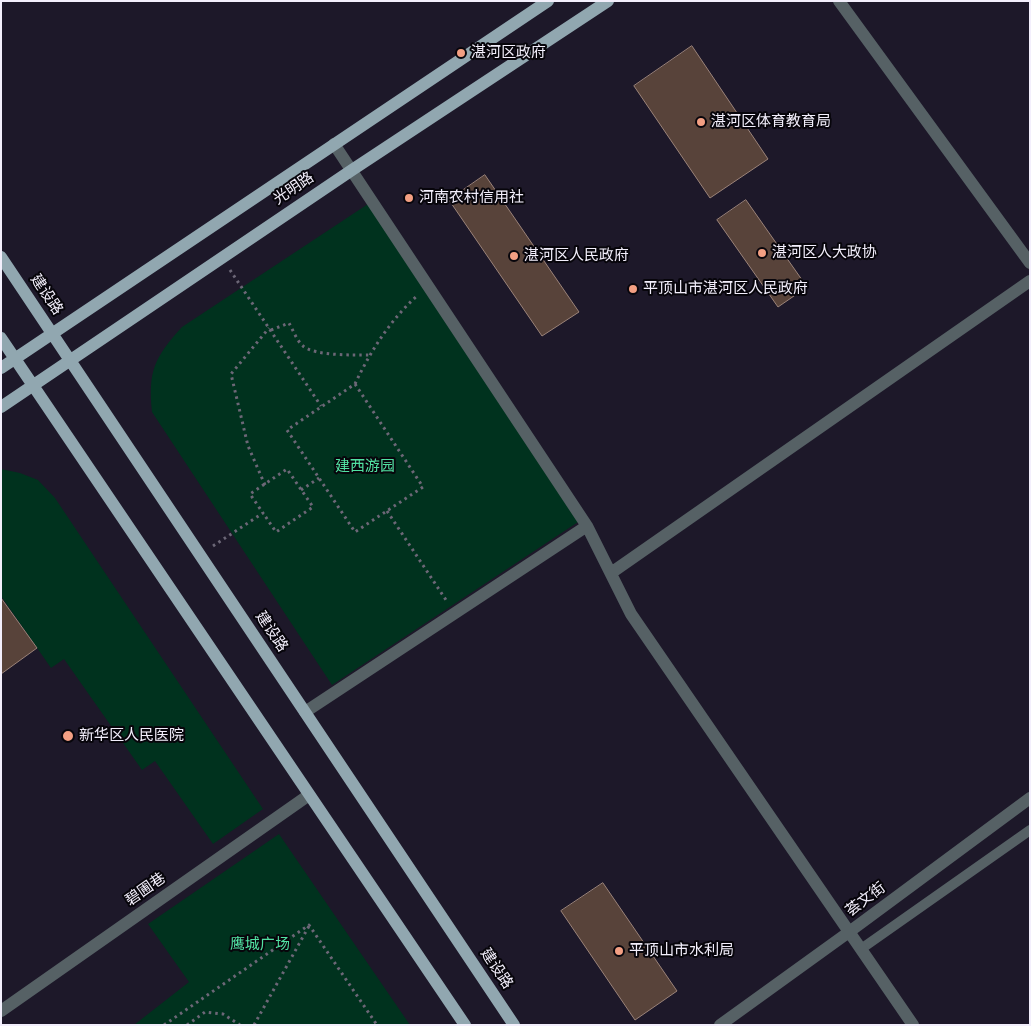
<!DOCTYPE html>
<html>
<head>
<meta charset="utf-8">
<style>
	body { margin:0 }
	#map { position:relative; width:1031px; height:1026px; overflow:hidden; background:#1d1829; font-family:"Roboto Condensed",sans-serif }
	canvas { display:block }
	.frame { position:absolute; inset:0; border:2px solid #f3effc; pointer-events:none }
</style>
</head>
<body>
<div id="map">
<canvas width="1031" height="1026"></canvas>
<div class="frame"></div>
</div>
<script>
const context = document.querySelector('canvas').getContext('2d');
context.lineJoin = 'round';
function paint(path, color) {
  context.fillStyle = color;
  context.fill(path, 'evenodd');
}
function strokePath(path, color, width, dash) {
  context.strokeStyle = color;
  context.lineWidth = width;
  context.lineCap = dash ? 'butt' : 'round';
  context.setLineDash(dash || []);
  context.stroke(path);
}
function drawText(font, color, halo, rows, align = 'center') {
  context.font = font + ' "Roboto Condensed","Noto Sans SC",sans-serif';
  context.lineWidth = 4;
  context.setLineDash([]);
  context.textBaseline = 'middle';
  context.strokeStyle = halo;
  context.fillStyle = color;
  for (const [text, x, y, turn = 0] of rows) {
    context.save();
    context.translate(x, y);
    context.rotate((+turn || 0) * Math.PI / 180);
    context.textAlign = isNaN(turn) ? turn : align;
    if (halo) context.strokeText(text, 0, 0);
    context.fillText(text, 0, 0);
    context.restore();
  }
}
paint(new Path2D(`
	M 368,204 L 578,522 L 332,685 L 152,412 C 148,371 154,358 182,327 Z
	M 1,469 L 20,473 L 38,480 L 55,498 L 263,809 L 213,844 L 155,761 L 142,770 L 64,659 L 51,668 L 1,596 Z
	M 279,834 L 410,1025 L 134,1025 L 189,982 L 148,924 Z`), '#00321e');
const building = new Path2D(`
	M 692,46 L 768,159 L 710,198 L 634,86 Z
	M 485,175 L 579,312 L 542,336 L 449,200 Z
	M 746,200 L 807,287 L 778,307 L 717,220 Z
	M 1,598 L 37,648 L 1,674 Z
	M 603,883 L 677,991 L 635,1020 L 561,911 Z`);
paint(building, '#58433a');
strokePath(building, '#9b8379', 1);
strokePath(new Path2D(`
	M 230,270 L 321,406
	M 271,330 L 289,323 C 293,330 297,341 303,346 C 315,356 353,355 369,355
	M 355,384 L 423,487 L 355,532 L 287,430 Z
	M 355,384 C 370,352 390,320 417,296
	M 265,485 L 248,446 L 231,374 L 269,328
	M 301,490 L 319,478
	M 387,511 L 446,600
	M 213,546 L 263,513 L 250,494 L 287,469 L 313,507 L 276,532 L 263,513
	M 164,1025 L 309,925 L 377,1025
	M 187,1025 L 205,1012 L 223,1014 L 240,1025
	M 254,1025 L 309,926`), '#6c6777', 3, [2.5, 4]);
strokePath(new Path2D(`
	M 861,949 L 1030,830`), '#566165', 10);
strokePath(new Path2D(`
	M 839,1 L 1030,263
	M 334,144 L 587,526 L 631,614 L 913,1025
	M 611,573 L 1030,281
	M 305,712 L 587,526
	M 1,1011 L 309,795
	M 720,1025 L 849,932 L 1030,798`), '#566165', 12);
strokePath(new Path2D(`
	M 1,257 L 514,1025
	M 1,338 L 465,1025
	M 1,368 L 548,1
	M 1,407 L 352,170 L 608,1`), '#91a7b0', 12);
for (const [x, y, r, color] of [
	[461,53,5,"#f39f83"],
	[701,122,5,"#f39f83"],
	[409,198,5,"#f39f83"],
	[762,253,5,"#f39f83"],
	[514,256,5,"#f39f83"],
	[633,289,5,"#f39f83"],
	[68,736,6,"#f39f83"],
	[619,951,5,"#f39f83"]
]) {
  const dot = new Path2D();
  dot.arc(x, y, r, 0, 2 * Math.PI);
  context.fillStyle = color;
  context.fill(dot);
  strokePath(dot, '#07050b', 2);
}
drawText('15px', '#f3effc', '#07050b', [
	["湛河区政府",471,53],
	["湛河区体育教育局",711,122],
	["河南农村信用社",419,198],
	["湛河区人大政协",772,253],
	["湛河区人民政府",524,256],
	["平顶山市湛河区人民政府",643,289],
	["新华区人民医院",79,736],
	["平顶山市水利局",629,951]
], 'left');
drawText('15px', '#f3effc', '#07050b', [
	["光明路",294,189,-34],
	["建设路",46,295,56],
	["建设路",271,632,56],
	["碧圃巷",146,890,-35],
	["荟文街",866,900,-37],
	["建设路",496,969,56]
]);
drawText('15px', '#52e2a3', '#07050b', [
	["建西游园",365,467],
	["鹰城广场",260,945]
]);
</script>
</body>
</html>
